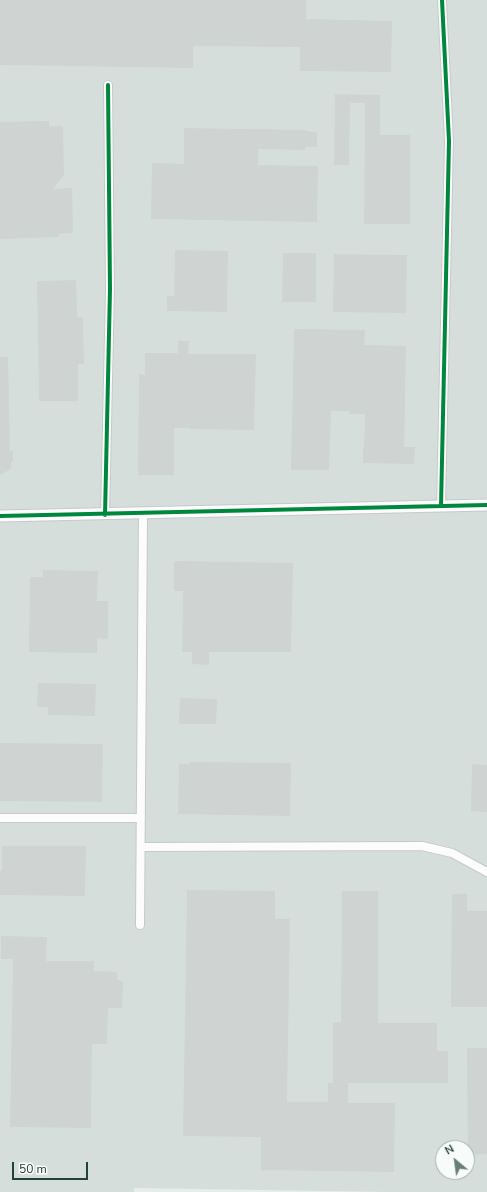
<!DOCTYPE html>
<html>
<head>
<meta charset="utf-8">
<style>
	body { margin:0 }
	#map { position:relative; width:487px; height:1192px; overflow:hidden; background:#e8edeb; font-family:"Nunito Sans",sans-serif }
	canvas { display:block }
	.north { position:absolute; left:435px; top:1140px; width:40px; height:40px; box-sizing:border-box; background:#f7fbf9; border:1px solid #a3b1ad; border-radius:50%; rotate:331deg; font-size:11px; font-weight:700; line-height:16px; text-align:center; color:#24423a }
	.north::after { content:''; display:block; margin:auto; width:14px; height:18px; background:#697e78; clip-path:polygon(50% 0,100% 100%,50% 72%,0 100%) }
	.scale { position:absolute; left:12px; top:1162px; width:76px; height:18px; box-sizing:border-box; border:2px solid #24423a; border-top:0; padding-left:5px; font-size:12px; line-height:14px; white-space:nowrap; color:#24423a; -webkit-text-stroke:3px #f7fbf9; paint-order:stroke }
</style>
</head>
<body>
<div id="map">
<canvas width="487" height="1192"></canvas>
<div class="north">N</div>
<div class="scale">50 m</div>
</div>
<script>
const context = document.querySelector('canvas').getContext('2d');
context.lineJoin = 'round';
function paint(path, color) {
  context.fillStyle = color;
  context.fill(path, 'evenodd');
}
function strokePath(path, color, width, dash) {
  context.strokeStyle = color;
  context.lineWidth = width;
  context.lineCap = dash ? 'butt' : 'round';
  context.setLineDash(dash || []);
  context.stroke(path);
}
paint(new Path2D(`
	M 0,0 L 487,0 L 487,1192 L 388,1192 L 134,1188 L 134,1192 L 0,1192 ZM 443,1148 L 467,1148 L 467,1172 L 443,1172 Z`), '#d6dedb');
paint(new Path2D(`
	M 0,0 L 306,0 L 306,19 L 392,21 L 391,72 L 300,71 L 300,47 L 193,46 L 193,68 L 0,65 Z
	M 335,94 L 380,95 L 380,135 L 410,135 L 410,224 L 364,224 L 365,103 L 350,103 L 349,165 L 334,165 Z
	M 49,121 L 49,126 L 63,126 L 64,175 L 53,189 L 72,188 L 73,233 L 58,234 L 59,237 L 0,239 L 0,122 Z
	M 184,128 L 306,130 L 305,131 L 317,132 L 317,147 L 305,147 L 305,150 L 258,149 L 258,165 L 318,166 L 317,222 L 151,219 L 152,163 L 184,164 Z
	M 175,250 L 228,251 L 227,312 L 167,311 L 167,296 L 174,296 Z
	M 283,253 L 316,253 L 316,302 L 282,302 Z
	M 334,254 L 407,255 L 406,313 L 333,312 Z
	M 76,280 L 77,317 L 83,317 L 84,364 L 78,364 L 78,401 L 39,401 L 37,281 Z
	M 294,329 L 365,330 L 364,345 L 406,346 L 404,447 L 415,447 L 414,464 L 363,463 L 363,448 L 364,448 L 365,414 L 349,414 L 349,411 L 331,411 L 329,470 L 291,470 Z
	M 178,341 L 189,341 L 188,354 L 256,354 L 254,430 L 190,429 L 190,428 L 174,428 L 174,475 L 138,475 L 139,374 L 145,375 L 145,353 L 178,353 Z
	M 0,357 L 8,357 L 10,451 L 13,451 L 13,462 L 11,462 L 11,469 L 0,475 Z
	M 174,561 L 293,563 L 291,652 L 209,652 L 209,665 L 192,664 L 192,652 L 182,652 L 183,591 L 174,591 Z
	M 43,570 L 98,571 L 97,601 L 108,601 L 108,639 L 97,638 L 97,653 L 29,652 L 30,577 L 43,577 Z
	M 38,683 L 96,684 L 95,716 L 48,715 L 48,707 L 37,707 Z
	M 180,698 L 217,699 L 216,724 L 179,724 Z
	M 0,743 L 103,744 L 102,802 L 0,801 Z
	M 190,762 L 291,763 L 290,816 L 178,814 L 179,764 L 190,764 Z
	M 472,764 L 487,765 L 487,812 L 471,811 Z
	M 2,846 L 86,846 L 85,896 L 0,895 L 0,871 L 2,871 Z
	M 187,890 L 275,891 L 275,919 L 290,919 L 287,1102 L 328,1102 L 328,1083 L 333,1083 L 333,1023 L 341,1022 L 342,891 L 378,891 L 378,1023 L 437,1023 L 437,1051 L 448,1051 L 448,1083 L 348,1083 L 348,1103 L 395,1103 L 394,1172 L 261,1170 L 261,1137 L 183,1136 Z
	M 452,894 L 467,894 L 467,911 L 487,911 L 487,1007 L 451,1007 Z
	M 1,936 L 47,937 L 46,961 L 94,961 L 94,971 L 117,972 L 117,980 L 123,981 L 122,1008 L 108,1008 L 107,1044 L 92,1044 L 91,1128 L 10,1127 L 13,959 L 1,959 Z
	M 467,1048 L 487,1048 L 487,1154 L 468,1155 Z`), '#cfd4d2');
const minor = new Path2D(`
	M 441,506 L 449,141 L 442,0
	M 105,515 L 110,289 L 108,85
	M 0,818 L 141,818
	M 141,847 L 422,846 L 452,853 L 487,872
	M 140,925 L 143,514`);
const tertiary = new Path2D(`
	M 0,516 L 487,505`);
strokePath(minor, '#c5cac8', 10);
strokePath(tertiary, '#c5cac8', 13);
strokePath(minor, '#fcfcfc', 8);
strokePath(tertiary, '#fcfcfc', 11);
strokePath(new Path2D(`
	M 441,506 L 449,141 L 442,0
	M 105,515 L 110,289 L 108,85
	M 0,516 L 487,505`), '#00873e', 4);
</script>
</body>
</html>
